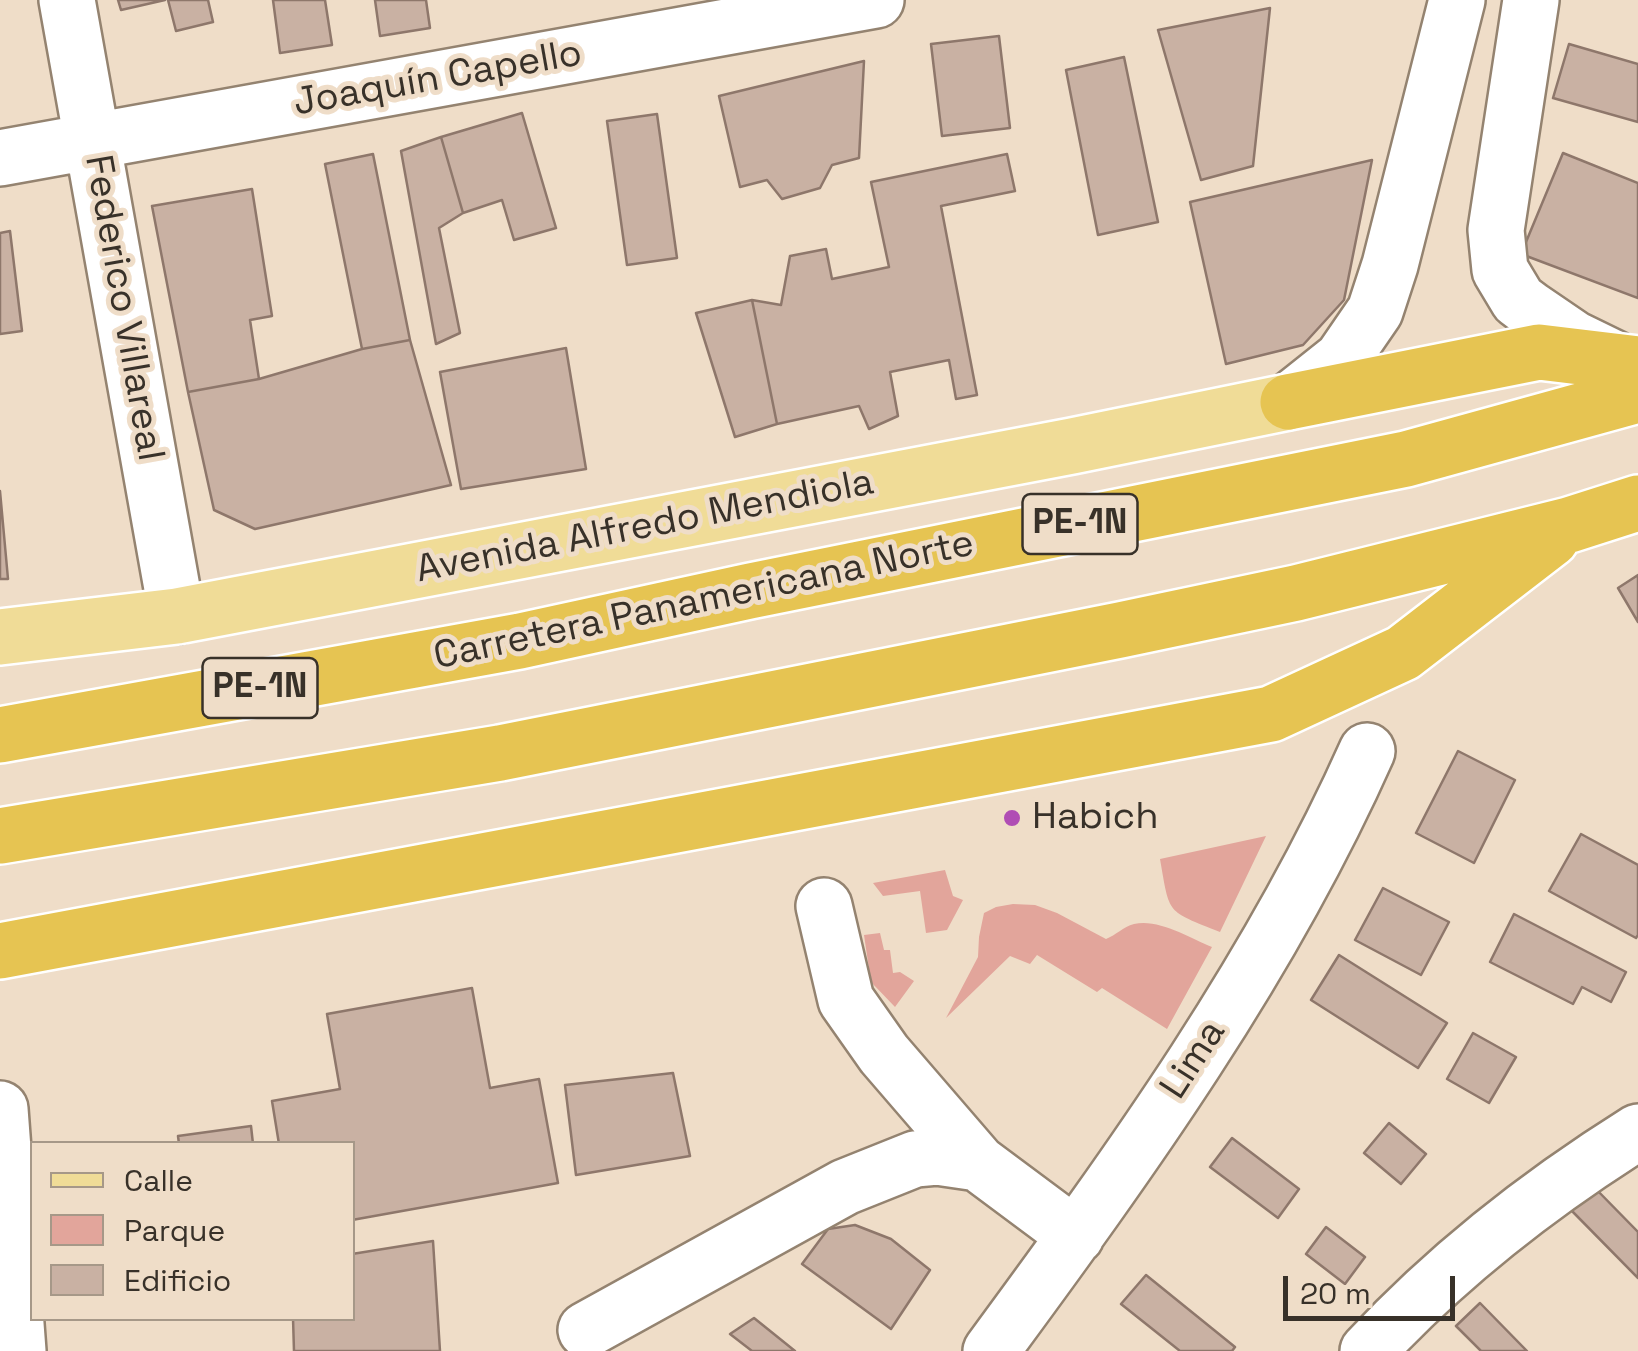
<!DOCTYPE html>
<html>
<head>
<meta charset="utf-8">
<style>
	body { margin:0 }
	#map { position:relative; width:1638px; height:1351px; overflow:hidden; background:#efddc8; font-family:"Space Grotesk",sans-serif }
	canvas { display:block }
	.legend { position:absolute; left:30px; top:1141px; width:325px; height:180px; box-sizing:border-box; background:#efddc8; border:2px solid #a69888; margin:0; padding:12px 18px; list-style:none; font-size:30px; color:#383129 }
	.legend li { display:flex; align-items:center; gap:20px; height:50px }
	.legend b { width:50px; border:2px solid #a69888 }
	.scale { position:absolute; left:1283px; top:1276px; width:172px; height:45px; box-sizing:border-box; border:5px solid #383129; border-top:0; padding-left:12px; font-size:30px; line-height:35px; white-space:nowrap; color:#383129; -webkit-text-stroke:8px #efddc8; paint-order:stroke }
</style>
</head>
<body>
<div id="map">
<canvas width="1638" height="1351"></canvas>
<ul class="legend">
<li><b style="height:12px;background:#f0dc97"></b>Calle</li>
<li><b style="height:28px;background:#e2a59b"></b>Parque</li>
<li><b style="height:28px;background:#c9b1a3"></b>Edificio</li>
</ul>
<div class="scale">20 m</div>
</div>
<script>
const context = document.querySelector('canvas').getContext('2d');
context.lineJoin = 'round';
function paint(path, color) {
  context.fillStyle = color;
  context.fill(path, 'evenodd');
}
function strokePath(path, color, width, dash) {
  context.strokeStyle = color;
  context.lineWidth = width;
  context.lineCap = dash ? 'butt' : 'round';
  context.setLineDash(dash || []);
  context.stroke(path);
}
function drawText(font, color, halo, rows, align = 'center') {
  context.font = font + ' "Space Grotesk",sans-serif';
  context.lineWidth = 10;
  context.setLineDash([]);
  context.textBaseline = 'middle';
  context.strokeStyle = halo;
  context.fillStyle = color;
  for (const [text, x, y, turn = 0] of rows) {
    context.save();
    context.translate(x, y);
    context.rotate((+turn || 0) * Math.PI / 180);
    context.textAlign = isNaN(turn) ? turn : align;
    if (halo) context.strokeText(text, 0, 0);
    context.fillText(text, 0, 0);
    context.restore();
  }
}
paint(new Path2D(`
	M 1266,836 L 1220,932 C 1166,910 1170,916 1160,859 Z
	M 945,870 L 953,896 L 963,900 L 947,930 L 926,933 L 920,891 L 883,896 L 873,883 Z
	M 1013,904 L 1035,905 L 1057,913 L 1106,939 C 1116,935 1123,927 1134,924 C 1158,918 1190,938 1212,947 L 1167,1029 L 1102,988 L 1097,992 L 1037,955 L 1030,964 L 1010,956 L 946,1018 L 978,957 L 979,937 L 984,913 L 996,907 Z
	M 880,933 L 884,950 L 890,950 L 893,973 L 900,972 L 914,981 L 895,1007 L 871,982 L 864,935 Z`), '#e2a59b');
const building = new Path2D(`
	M 118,0 L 165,0 L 121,10 Z
	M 168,0 L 208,0 L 213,22 L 176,31 Z
	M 273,0 L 325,0 L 332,45 L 280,53 Z
	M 375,0 L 426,0 L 430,28 L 380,36 Z
	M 1270,8 L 1253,166 L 1201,180 L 1158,30 Z
	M 999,36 L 1010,128 L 942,136 L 931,44 Z
	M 1569,44 L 1638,64 L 1638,122 L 1553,98 Z
	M 1124,57 L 1158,222 L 1098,235 L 1066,70 Z
	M 864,61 L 859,158 L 832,165 L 820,188 L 782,199 L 767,180 L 740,187 L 719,96 Z
	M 522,113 L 556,228 L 514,240 L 502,200 L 463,213 L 441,137 Z
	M 657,114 L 677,258 L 627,265 L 607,121 Z
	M 441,137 L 463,213 L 439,228 L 460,333 L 436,344 L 401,151 Z
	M 1563,153 L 1638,183 L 1638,298 L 1521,254 Z
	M 373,154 L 410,340 L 362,349 L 325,164 Z
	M 1007,154 L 1015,191 L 941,206 L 977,395 L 956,399 L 949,360 L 890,372 L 898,416 L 869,429 L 859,406 L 777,424 L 752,300 L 781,305 L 790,256 L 826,249 L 832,279 L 889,267 L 871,182 Z
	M 1372,160 L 1344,300 L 1303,345 L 1226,364 L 1190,202 Z
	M 252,189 L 272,316 L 250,320 L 259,379 L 188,392 L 152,206 Z
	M 10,231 L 22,331 L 0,334 L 0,233 Z
	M 752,300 L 777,424 L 735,437 L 696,313 Z
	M 410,340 L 451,485 L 255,529 L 214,510 L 188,392 L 259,379 L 362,349 Z
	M 566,348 L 586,469 L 461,489 L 440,372 Z
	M 0,491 L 8,579 L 0,579 Z
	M 1638,575 L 1638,622 L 1618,588 Z
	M 1458,751 L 1515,780 L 1474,863 L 1416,833 Z
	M 1581,834 L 1638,865 L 1638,935 L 1636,938 L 1549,891 Z
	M 1383,888 L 1449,922 L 1421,975 L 1355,940 Z
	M 1514,914 L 1626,972 L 1611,1002 L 1582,987 L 1573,1004 L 1490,962 Z
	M 1339,955 L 1447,1023 L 1418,1068 L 1311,1000 Z
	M 472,988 L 490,1088 L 539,1079 L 558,1183 L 352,1220 L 352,1144 L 279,1144 L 272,1101 L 340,1089 L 327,1014 Z
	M 1473,1033 L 1516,1057 L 1489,1103 L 1447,1079 Z
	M 673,1073 L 690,1156 L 576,1175 L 565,1085 Z
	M 1389,1123 L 1426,1154 L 1401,1184 L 1364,1153 Z
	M 251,1126 L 253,1144 L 179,1144 L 178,1136 Z
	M 1232,1138 L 1299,1189 L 1278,1218 L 1210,1167 Z
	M 1592,1185 L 1638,1232 L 1638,1278 L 1570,1209 Z
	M 855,1225 L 891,1239 L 930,1270 L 891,1329 L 802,1264 L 828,1229 Z
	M 1326,1227 L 1365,1257 L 1345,1284 L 1306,1254 Z
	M 433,1241 L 440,1351 L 294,1351 L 293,1318 L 352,1318 L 352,1254 Z
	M 1146,1275 L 1235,1347 L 1232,1351 L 1180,1351 L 1121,1304 Z
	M 1480,1303 L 1527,1351 L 1481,1351 L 1456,1326 Z
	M 754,1318 L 795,1351 L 752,1351 L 730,1334 Z`);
paint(building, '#c9b1a3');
strokePath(building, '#8e776b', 2.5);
const minor = new Path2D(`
	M 67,0 L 177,616
	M 1531,0 L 1496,230 L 1500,270 L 1518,300 L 1530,309 L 1574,339 L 1615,359
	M 0,158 L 876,0
	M 1288,402 L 1342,359 L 1375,311 L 1390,265 L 1457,0
	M 824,906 L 846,1000 L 884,1054 L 978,1163
	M 0,1109 L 18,1351
	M 586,1330 L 845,1187 L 915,1159 L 937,1157 L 978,1163 L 1076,1236
	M 991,1351 C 1131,1161 1271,967 1367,751
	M 1368,1351 C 1448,1265 1539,1194 1638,1132`);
const major = new Path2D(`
	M 0,637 L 177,616 L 1072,446 L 1288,402`);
const highway = new Path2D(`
	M 1288,402 L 1539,352 L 1638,364
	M 0,735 L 520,641 L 750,591 L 1406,459 L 1638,395
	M 0,836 L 500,753 L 1120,630 L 1296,593 L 1569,525 L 1638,503
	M 0,951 L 1271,714 L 1403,653 L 1551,539`);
strokePath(minor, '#948370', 60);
strokePath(major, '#fff', 60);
strokePath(highway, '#fff', 60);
strokePath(minor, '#fff', 55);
strokePath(major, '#f0dc97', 55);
strokePath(highway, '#e6c452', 55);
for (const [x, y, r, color] of [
	[1012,818,10,"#b04db4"]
]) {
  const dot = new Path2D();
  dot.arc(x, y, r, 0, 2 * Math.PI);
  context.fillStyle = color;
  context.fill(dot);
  strokePath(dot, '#efddc8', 4);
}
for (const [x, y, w] of [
	[1080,524,115],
	[260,688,115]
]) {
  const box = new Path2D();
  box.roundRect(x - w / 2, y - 30, w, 60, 8);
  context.fillStyle = '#efddc8';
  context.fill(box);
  strokePath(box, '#383129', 2.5);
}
drawText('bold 35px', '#383129', null, [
	["PE-1N",1080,524],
	["PE-1N",260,688]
]);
drawText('38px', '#383129', '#efddc8', [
	["Joaquín Capello",438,79,-10],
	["Federico Villareal",123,308,80],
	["Avenida Alfredo Mendiola",645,527,-11],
	["Carretera Panamericana Norte",704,601,-12],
	["Lima",1194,1060,-57]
]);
drawText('38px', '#383129', '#efddc8', [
	["Habich",1032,818]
], 'left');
</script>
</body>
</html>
